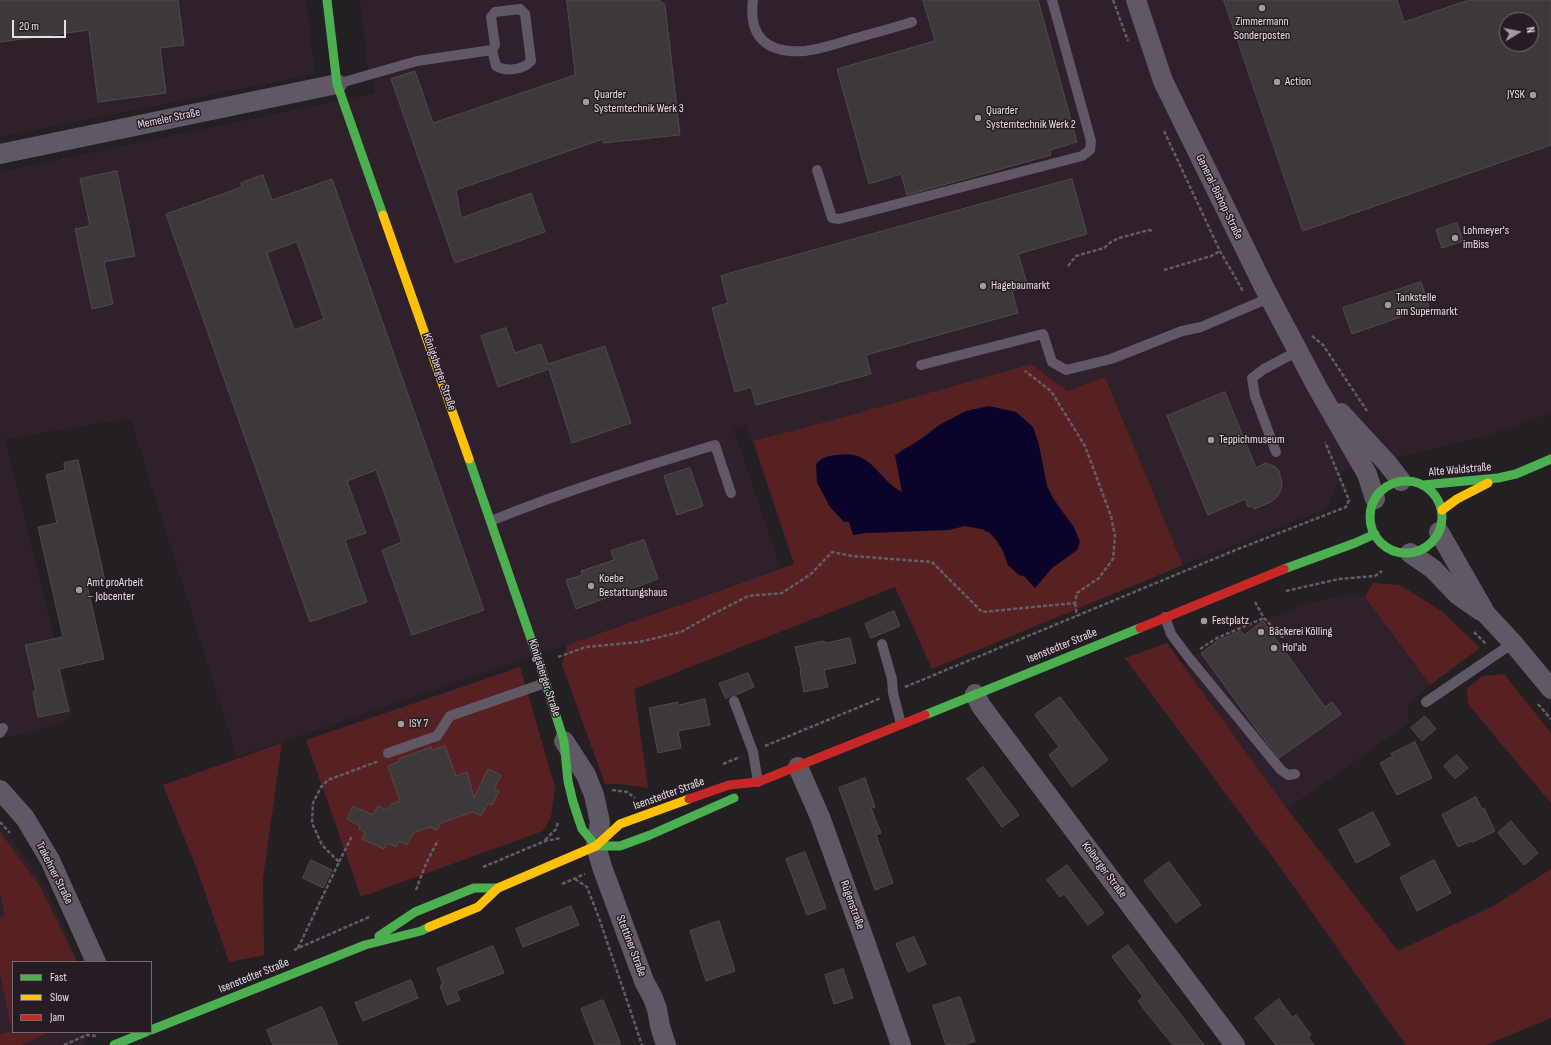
<!DOCTYPE html>
<html>
<head>
<meta charset="utf-8">
<style>
	body { margin:0 }
	#map { position:relative; width:1551px; height:1045px; overflow:hidden; background:#241f23; font-family:"Sofia Sans Condensed",sans-serif }
	canvas { display:block }
	.legend { position:absolute; left:12px; top:961px; width:140px; height:72px; box-sizing:border-box; background:#261d24; border:1px solid #726a70; margin:0; padding:5px 7px; list-style:none; font-size:12px; color:#e4dee3 }
	.legend li { display:flex; align-items:center; gap:8px; height:20px }
	.legend b { width:20px; border:1px solid #726a70 }
	.north { position:absolute; left:1499px; top:12px; width:40px; height:40px; box-sizing:border-box; background:#261d24; border:1px solid #726a70; border-radius:50%; rotate:80deg; font-size:11px; font-weight:700; line-height:16px; text-align:center; color:#e4dee3 }
	.north::after { content:''; display:block; margin:auto; width:14px; height:18px; background:#a19ba0; clip-path:polygon(50% 0,100% 100%,50% 72%,0 100%) }
	.scale { position:absolute; left:12px; top:20px; width:54px; height:18px; box-sizing:border-box; border:2px solid #e4dee3; border-top:0; padding-left:5px; font-size:12px; line-height:14px; white-space:nowrap; color:#e4dee3; -webkit-text-stroke:3px #261d24; paint-order:stroke }
</style>
</head>
<body>
<div id="map">
<canvas width="1551" height="1045"></canvas>
<ul class="legend">
<li><b style="height:5px;background:#4caf50"></b>Fast</li>
<li><b style="height:5px;background:#ffc107"></b>Slow</li>
<li><b style="height:5px;background:#c62828"></b>Jam</li>
</ul>
<div class="north">N</div>
<div class="scale">20 m</div>
</div>
<script>
const context = document.querySelector('canvas').getContext('2d');
context.lineJoin = 'round';
function paint(path, color) {
  context.fillStyle = color;
  context.fill(path, 'evenodd');
}
function strokePath(path, color, width, dash) {
  context.strokeStyle = color;
  context.lineWidth = width;
  context.lineCap = dash ? 'butt' : 'round';
  context.setLineDash(dash || []);
  context.stroke(path);
}
function drawText(font, color, halo, rows, align = 'center') {
  context.font = font + ' "Sofia Sans Condensed",sans-serif';
  context.lineWidth = 3;
  context.setLineDash([]);
  context.textBaseline = 'middle';
  context.strokeStyle = halo;
  context.fillStyle = color;
  for (const [text, x, y, turn = 0] of rows) {
    context.save();
    context.translate(x, y);
    context.rotate((+turn || 0) * Math.PI / 180);
    context.textAlign = isNaN(turn) ? turn : align;
    if (halo) context.strokeText(text, 0, 0);
    context.fillText(text, 0, 0);
    context.restore();
  }
}
paint(new Path2D(`
	M 0,0 L 306,0 L 315,74 L 0,137 Z
	M 360,0 L 1551,0 L 1551,413 L 1487,436 L 1343,470 L 1326,509 L 1183,565 L 1105,377 L 1068,391 L 1031,364 L 826,422 L 753,441 L 746,424 L 733,428 L 781,568 L 567,645 L 237,757 L 130,418 L 5,439 L 73,716 L 33,732 L 12,736 L 0,735 L 0,172 L 375,93 L 367,61 ZM 1507,20 L 1531,20 L 1531,44 L 1507,44 Z
	M 1351,594 L 1365,597 L 1430,685 L 1408,705 L 1408,724 L 1287,809 L 1183,665 L 1218,639 L 1247,626 L 1309,603 Z
	M 0,825 L 6,831 L 46,887 L 78,962 L 13,962 L 13,1032 L 87,1032 L 84,1045 L 0,1045 Z`), '#2e212b');
paint(new Path2D(`
	M 1031,364 L 1068,391 L 1105,377 L 1183,565 L 932,669 L 895,587 L 634,689 L 648,788 L 620,784 L 605,784 L 562,665 L 567,645 L 794,564 L 753,441 L 826,422 ZM 939,425 L 1036,435 L 1047,486 L 1062,512 L 1077,550 L 1052,568 L 1035,588 L 1024,576 L 1019,575 L 1008,565 L 1003,551 L 997,541 L 990,533 L 982,529 L 965,526 L 948,530 L 866,533 L 853,535 L 849,521 L 884,478 L 895,488 L 902,492 L 900,450 L 911,446 Z
	M 1373,583 L 1400,585 L 1443,612 L 1480,648 L 1430,685 L 1365,597 Z
	M 1167,643 L 1287,809 L 1398,951 L 1495,905 L 1551,869 L 1551,1018 L 1486,1045 L 1406,1045 L 1274,859 L 1125,658 Z
	M 520,667 L 555,787 L 551,817 L 543,831 L 361,897 L 306,740 Z
	M 1504,674 L 1551,733 L 1551,803 L 1468,704 L 1467,688 L 1483,676 Z
	M 282,743 L 263,878 L 264,955 L 229,962 L 197,869 L 163,785 Z
	M 0,832 L 41,888 L 77,962 L 13,962 L 13,1032 L 49,1032 L 22,1045 L 0,1045 L 0,1034 L 12,1031 L 0,974 L 0,917 L 5,915 L 0,892 Z`), '#572124');
paint(new Path2D(`
	M 989,406 L 1016,412 L 1033,427 L 1039,445 L 1047,486 L 1053,499 L 1074,527 L 1080,542 L 1077,550 L 1052,568 L 1035,588 L 1024,576 L 1019,575 L 1008,565 L 1003,551 L 997,541 L 990,533 L 982,529 L 965,526 L 948,530 L 866,533 L 853,535 L 849,522 L 844,522 L 830,507 L 817,483 L 816,464 C 824,456 827,456 838,455 C 872,449 877,479 902,492 L 895,455 L 926,436 L 939,425 L 966,411 Z`), '#0c032b');
const building = new Path2D(`
	M 0,0 L 178,0 L 184,45 L 160,48 L 166,93 L 98,102 L 89,30 L 0,42 Z
	M 567,0 L 659,0 L 665,5 L 680,135 L 603,143 L 603,139 L 456,190 L 461,218 L 531,193 L 545,232 L 455,263 L 391,79 L 415,71 L 433,123 L 575,75 Z
	M 923,0 L 1038,0 L 1077,142 L 1050,150 L 1051,155 L 907,195 L 901,174 L 869,184 L 837,69 L 935,41 Z
	M 1224,0 L 1397,0 L 1404,22 L 1469,0 L 1551,0 L 1551,145 L 1303,231 ZM 1507,20 L 1531,20 L 1531,44 L 1507,44 Z
	M 117,171 L 135,256 L 104,262 L 113,304 L 92,309 L 75,229 L 90,226 L 80,179 Z
	M 263,175 L 272,200 L 332,179 L 484,610 L 412,635 L 382,550 L 402,542 L 376,470 L 347,481 L 366,533 L 345,540 L 367,602 L 310,622 L 166,214 L 242,187 L 241,183 ZM 297,242 L 324,319 L 294,330 L 267,253 Z
	M 1072,179 L 1087,234 L 1018,254 L 1028,287 L 1012,291 L 1018,313 L 866,355 L 871,374 L 756,405 L 751,387 L 735,392 L 712,308 L 728,303 L 721,276 Z
	M 1457,223 L 1463,241 L 1442,248 L 1436,230 Z
	M 1421,282 L 1429,307 L 1352,334 L 1343,308 Z
	M 506,328 L 515,353 L 541,344 L 548,364 L 605,346 L 631,423 L 572,443 L 549,369 L 498,387 L 481,336 Z
	M 1225,392 L 1256,468 L 1265,463 L 1274,466 L 1279,471 L 1282,482 L 1281,490 L 1277,497 L 1271,502 L 1254,509 L 1252,506 L 1248,507 L 1245,499 L 1208,515 L 1167,416 Z
	M 78,460 L 105,581 L 87,585 L 104,659 L 59,669 L 69,711 L 38,717 L 33,692 L 36,691 L 25,645 L 63,637 L 38,527 L 57,523 L 46,475 L 65,470 L 64,463 Z
	M 690,468 L 703,506 L 677,515 L 664,476 Z
	M 644,540 L 658,579 L 576,609 L 566,580 L 582,575 L 581,571 L 614,560 L 611,551 Z
	M 894,611 L 900,626 L 871,638 L 865,624 Z
	M 1263,621 L 1325,707 L 1332,702 L 1341,714 L 1279,758 L 1257,730 L 1201,653 L 1219,640 L 1241,631 L 1244,635 Z
	M 850,638 L 856,663 L 824,670 L 828,687 L 804,692 L 800,671 L 801,671 L 795,647 L 824,641 L 825,643 Z
	M 748,673 L 754,687 L 736,695 L 731,695 L 726,699 L 719,684 Z
	M 1060,697 L 1108,760 L 1072,787 L 1049,755 L 1059,747 L 1035,715 Z
	M 705,699 L 710,725 L 678,731 L 681,748 L 658,753 L 649,708 L 678,702 L 678,705 Z
	M 1425,716 L 1436,729 L 1422,741 L 1411,728 Z
	M 1415,742 L 1432,778 L 1397,795 L 1380,763 L 1393,756 L 1391,754 Z
	M 445,746 L 456,776 L 467,772 L 474,798 L 488,769 L 501,775 L 494,789 L 499,791 L 492,805 L 488,803 L 481,816 L 473,812 L 441,823 L 437,830 L 430,827 L 413,833 L 407,845 L 399,841 L 396,847 L 388,843 L 384,849 L 362,839 L 365,832 L 359,829 L 360,826 L 347,819 L 353,806 L 373,815 L 378,806 L 387,810 L 391,804 L 400,801 L 388,766 L 400,761 L 399,759 L 431,747 L 432,750 Z
	M 1457,755 L 1468,768 L 1455,779 L 1444,766 Z
	M 983,767 L 1019,815 L 1002,827 L 967,779 Z
	M 865,778 L 875,807 L 871,808 L 881,833 L 876,835 L 893,883 L 875,890 L 839,788 Z
	M 1476,797 L 1482,809 L 1484,808 L 1495,831 L 1473,842 L 1471,841 L 1458,847 L 1442,815 Z
	M 1373,812 L 1390,845 L 1356,863 L 1339,830 Z
	M 1511,821 L 1538,853 L 1524,865 L 1498,833 Z
	M 805,852 L 826,908 L 807,915 L 786,859 Z
	M 311,860 L 332,870 L 323,888 L 303,878 Z
	M 1434,860 L 1451,893 L 1417,911 L 1400,878 Z
	M 1169,862 L 1201,905 L 1176,923 L 1144,881 Z
	M 1067,865 L 1104,913 L 1088,925 L 1064,894 L 1060,897 L 1047,880 Z
	M 571,906 L 579,925 L 523,947 L 516,929 Z
	M 719,921 L 735,971 L 706,981 L 690,931 Z
	M 914,937 L 926,964 L 908,972 L 896,944 Z
	M 1128,945 L 1146,969 L 1204,1045 L 1173,1045 L 1147,1013 L 1138,1001 L 1143,997 L 1112,957 Z
	M 493,946 L 504,973 L 456,991 L 460,1000 L 447,1005 L 440,986 L 443,984 L 437,969 Z
	M 843,969 L 853,998 L 834,1004 L 825,975 Z
	M 411,980 L 418,998 L 363,1021 L 355,1003 Z
	M 960,997 L 975,1041 L 964,1045 L 946,1045 L 933,1006 Z
	M 1279,999 L 1292,1017 L 1296,1015 L 1311,1035 L 1308,1037 L 1314,1045 L 1276,1045 L 1255,1018 Z
	M 603,1000 L 611,1019 L 621,1045 L 595,1045 L 581,1009 Z
	M 322,1007 L 338,1045 L 273,1045 L 267,1030 Z`);
paint(building, '#3d393b');
strokePath(building, '#4f4a4d', 1);
strokePath(new Path2D(`
	M 1113,0 L 1128,41
	M 1164,131 L 1220,251 L 1243,291
	M 1068,266 L 1076,256 L 1104,248 L 1111,242 L 1119,238 L 1149,230 L 1153,231
	M 1164,270 L 1211,256 L 1220,251
	M 1312,336 L 1323,345 L 1367,411
	M 1286,591 L 1339,579 L 1375,576 L 1382,571
	M 1255,602 L 1264,618 L 1282,637 L 1306,627
	M 1075,603 L 1077,616
	M 1474,632 L 1486,644
	M 1200,649 L 1217,638 L 1264,618
	M 558,657 L 586,647 L 639,642 L 681,632 L 713,614 L 748,596 L 782,593 L 811,574 L 832,552 L 852,556 L 932,562 L 982,612 L 1075,603 L 1077,593 L 1099,578 L 1113,559 L 1115,536 L 1111,516 L 1085,446 L 1051,391 L 1025,371
	M 905,687 L 1238,549 L 1346,507 L 1349,500 L 1325,442
	M 1538,704 L 1551,719
	M 765,746 L 881,698
	M 723,764 L 740,757
	M 612,790 L 627,792 L 635,798
	M 0,822 L 10,833
	M 545,840 L 556,829 L 558,822
	M 339,862 L 352,836
	M 483,867 L 545,841 L 561,838
	M 575,879 L 587,887 L 599,918 L 642,1045
	M 562,884 L 585,874
	M 416,890 L 425,866 L 438,840
	M 298,948 L 339,862 L 322,845 L 312,823 L 313,803 L 321,787 L 328,780 L 379,761
	M 294,950 L 369,917
	M 64,1045 L 87,1035 L 97,1036`), '#625c64', 2.5, [4, 2]);
strokePath(new Path2D(`
	M 753,0 C 748,38 768,54 805,51 C 822,49 839,43 856,38 C 874,33 893,28 912,22
	M 337,84 L 417,61 L 492,50 L 495,45 L 491,17 L 495,12 L 520,9 L 525,14 L 531,61 C 523,70 506,72 496,66 L 492,50
	M 817,170 L 832,218 L 839,219 L 1082,156 L 1090,150 L 1091,141 L 1052,0
	M 921,365 L 1043,334 L 1052,362 L 1066,370 L 1111,359 L 1182,331 L 1201,327 L 1269,298
	M 1276,452 L 1255,396 L 1252,378 L 1264,369 L 1298,351
	M 491,521 C 564,491 640,468 715,445 L 731,493
	M 1165,617 L 1171,634 L 1189,658 L 1281,770 L 1288,775 L 1295,774
	M 882,644 L 892,679 L 893,693 L 901,724
	M 734,701 L 753,752 L 758,782
	M 1426,702 L 1513,643
	M 0,733 L 3,728
	M 388,753 L 437,736 L 450,716 L 545,683`), '#605864', 10);
strokePath(new Path2D(`
	M 1136,0 L 1163,81 L 1264,287 L 1317,387 L 1367,474 L 1375,499
	M 0,154 L 337,84
	M 1341,413 L 1387,463 L 1401,481
	M 1439,532 L 1486,614 L 1513,643 L 1551,689
	M 1410,553 L 1433,569 L 1458,595 L 1481,611
	M 975,694 L 981,706 L 1235,1045
	M 564,741 L 586,775 L 594,795 L 600,822 L 596,846 L 602,867 L 644,981 L 653,998 L 657,1009 L 660,1026 L 666,1045
	M 798,767 L 820,817 L 864,939 L 901,1045
	M 0,790 L 25,818 L 50,860 L 96,962`), '#605864', 20);
strokePath(new Path2D(`
	M 327,0 L 337,84 L 383,215
	M 469,459 L 539,662 L 564,741 L 568,781 L 573,802 L 582,829 L 596,846
	M1370 517a36 36 0 1 1 72 0a36 36 0 1 1-72 0Z
	M 1423,485 L 1498,478 L 1516,474 L 1551,459
	M 1284,569 L 1355,543 L 1375,534
	M 925,715 L 1140,628
	M 596,846 L 620,846 L 650,835 L 734,798
	M 379,936 L 415,912 L 474,888 L 498,888
	M 151,1030 L 365,945 L 421,931 L 429,927
	M 114,1045 L 146,1032`), '#4caf50', 9);
strokePath(new Path2D(`
	M 383,215 L 469,459
	M 1442,510 L 1457,499 L 1488,483
	M 429,927 L 478,907 L 498,888 L 596,846 L 620,824 L 689,799`), '#ffc107', 9);
strokePath(new Path2D(`
	M 1140,628 L 1284,569
	M 689,799 L 729,785 L 758,782 L 925,715`), '#c62828', 9);
for (const [x, y, r, color] of [
	[1262,8,4,"#a19ba0"],
	[1277,82,4,"#a19ba0"],
	[1533,95,4,"#a19ba0"],
	[586,102,4,"#a19ba0"],
	[978,118,4,"#a19ba0"],
	[1455,238,4,"#a19ba0"],
	[983,286,4,"#a19ba0"],
	[1388,305,4,"#a19ba0"],
	[1211,440,4,"#a19ba0"],
	[591,586,4,"#a19ba0"],
	[79,590,4,"#a19ba0"],
	[1204,621,4,"#a19ba0"],
	[1261,632,4,"#a19ba0"],
	[1274,648,4,"#a19ba0"],
	[401,724,4,"#a19ba0"]
]) {
  const dot = new Path2D();
  dot.arc(x, y, r, 0, 2 * Math.PI);
  context.fillStyle = color;
  context.fill(dot);
  strokePath(dot, '#261d24', 1.5);
}
drawText('12px', '#e4dee3', '#261d24', [
	["Zimmermann",1262,22,"center"],
	["Sonderposten",1262,36,"center"],
	["Action",1285,82],
	["Quarder",594,95],
	["Systemtechnik Werk 3",594,109],
	["JYSK",1525,95,"right"],
	["Quarder",986,111],
	["Systemtechnik Werk 2",986,125],
	["Lohmeyer's",1463,231],
	["imBiss",1463,245],
	["Hagebaumarkt",991,286],
	["Tankstelle",1396,298],
	["am Supermarkt",1396,312],
	["Teppichmuseum",1219,440],
	["Koebe",599,579],
	["Bestattungshaus",599,593],
	["Amt proArbeit",87,583],
	["– Jobcenter",87,597],
	["Festplatz",1212,621],
	["Bäckerei Kölling",1269,632],
	["Hol'ab",1282,648],
	["ISY 7",409,724]
], 'left');
drawText('12px', '#e4dee3', '#261d24', [
	["Memeler Straße",169,119,-12],
	["General-Bishop-Straße",1219,197,64],
	["Königsberger Straße",439,372,71],
	["Alte Waldstraße",1460,470,-5],
	["Isenstedter Straße",1062,646,-22],
	["Königsberger Straße",544,678,72],
	["Isenstedter Straße",669,794,-20],
	["Kolberger Straße",1104,870,53],
	["Trakehner Straße",54,873,63],
	["Rügenstraße",852,905,70],
	["Stettiner Straße",631,946,69],
	["Isenstedter Straße",254,976,-22]
]);
</script>
</body>
</html>
